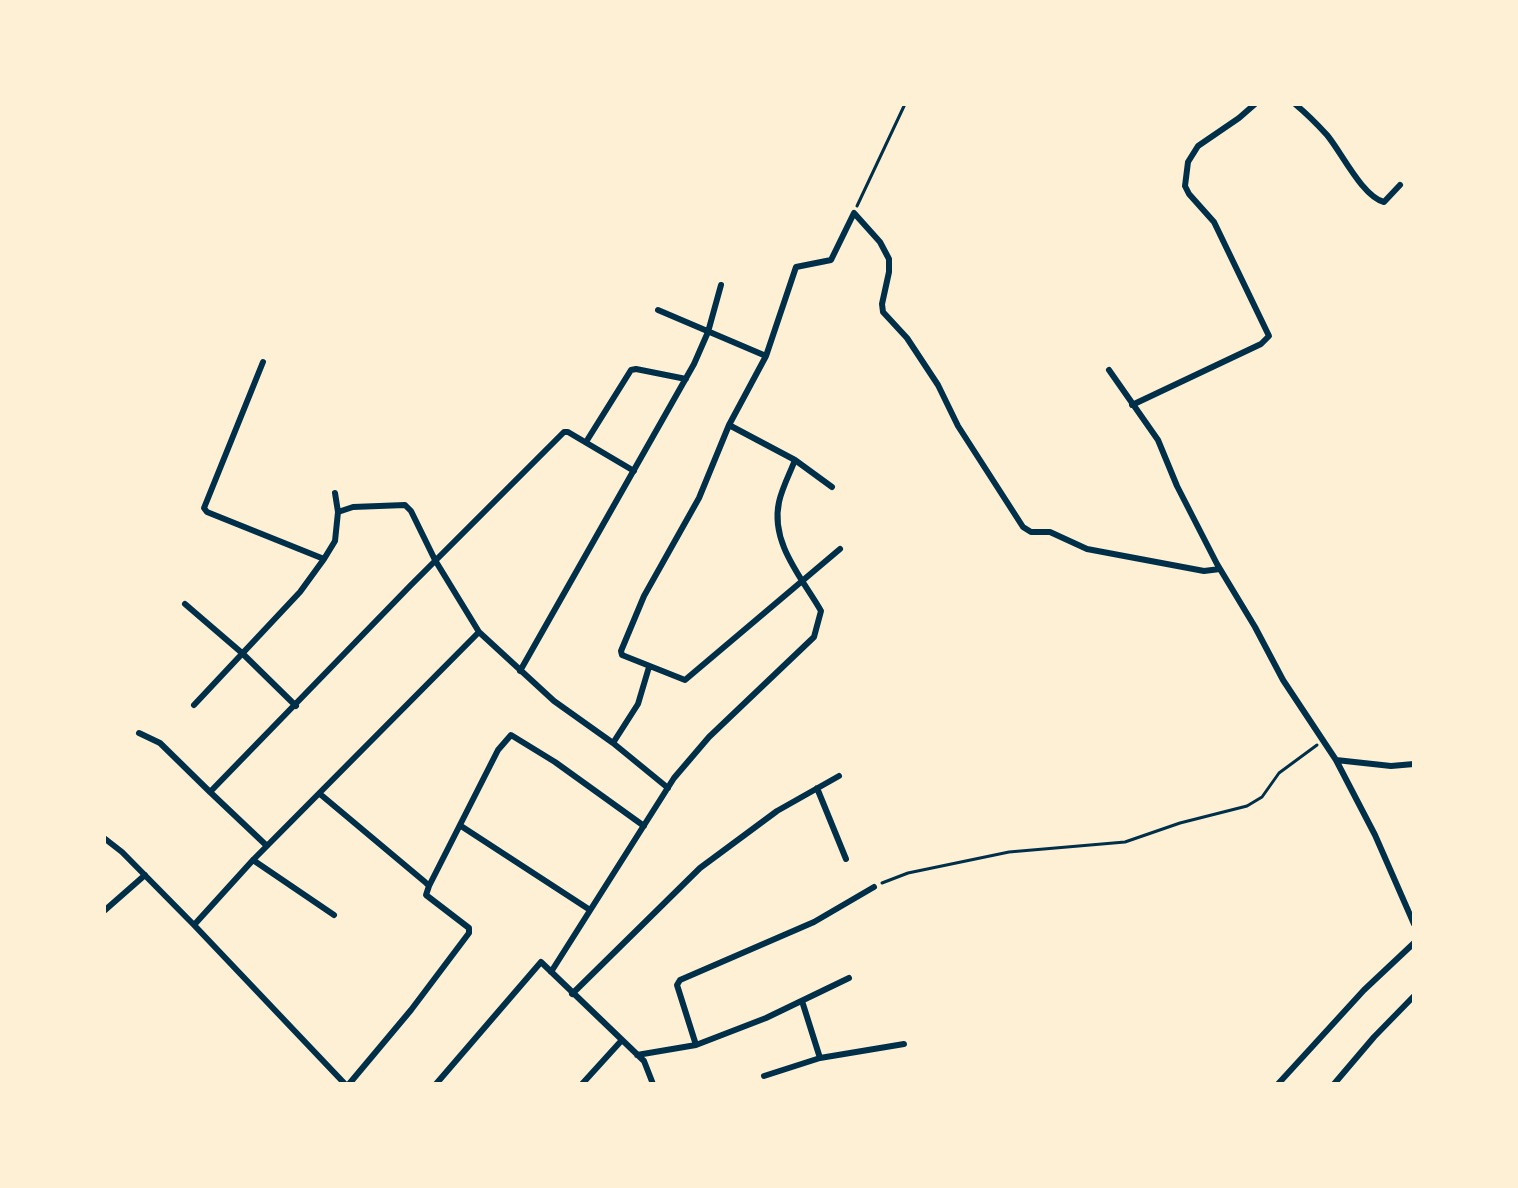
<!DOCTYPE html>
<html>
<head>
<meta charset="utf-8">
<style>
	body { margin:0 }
	#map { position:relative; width:1518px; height:1188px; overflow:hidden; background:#fdf0d5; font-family:"Fira Sans",sans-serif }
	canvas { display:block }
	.frame { position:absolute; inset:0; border:106px solid #fdf0d5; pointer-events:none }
</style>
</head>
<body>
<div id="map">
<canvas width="1518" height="1188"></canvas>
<div class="frame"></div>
</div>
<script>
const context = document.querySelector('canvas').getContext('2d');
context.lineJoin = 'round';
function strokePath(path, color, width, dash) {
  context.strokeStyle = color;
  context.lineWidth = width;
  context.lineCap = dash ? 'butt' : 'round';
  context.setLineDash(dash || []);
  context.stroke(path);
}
strokePath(new Path2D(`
	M 857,206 L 905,104
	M 882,883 L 908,873 L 1009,852 L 1125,842 L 1180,823 L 1247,806 L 1262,797 L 1279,773 L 1317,745`), '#003049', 3);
strokePath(new Path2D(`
	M 1295,104 C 1307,114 1317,124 1327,135 C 1342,153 1362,196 1384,202 L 1400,185
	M 658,310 L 766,356
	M 263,362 L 204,508 L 207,512 L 324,559
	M 1109,370 L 1158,440 L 1177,486 L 1217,564 L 1255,627 L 1283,680 L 1336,760 L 1375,835 L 1414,924
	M 1132,405 L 1261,344 L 1269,336 L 1214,222 L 1189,194 L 1185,186 L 1188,162 L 1198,146 L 1239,118 L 1255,104
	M 729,425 L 795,460 L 832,487
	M 586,442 L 631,370 L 636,369 L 686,379
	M 338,512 L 353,507 L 405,505 L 411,511 L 435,560 L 479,632 L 554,701 L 613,743 L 668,788
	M 840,549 L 685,680 L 622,655 L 621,651 L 644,596 L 699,498 L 729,425 L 766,356 L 796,267 L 831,260 L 854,213 L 880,242 L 889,259 L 889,272 L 882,304 L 883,312 L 907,338 L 938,385 L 958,426 L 1023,527 L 1031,532 L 1050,532 L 1087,549 L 1204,571 L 1220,569
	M 185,604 L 242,653 L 296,706
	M 520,671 L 694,364 L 708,332 L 721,285
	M 194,705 L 300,592 L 324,559 L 335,541 L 338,512 L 335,493
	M 139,733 L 160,743 L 210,792 L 410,586 L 564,432 L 568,432 L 634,471
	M 613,743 L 638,704 L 649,667
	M 1336,760 L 1391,766 L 1414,764
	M 817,788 L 846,859
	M 210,792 L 267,846
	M 320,794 L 425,882 L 429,886 L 426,895 L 469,928 L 469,933 L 411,1010 L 349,1084
	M 461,826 L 590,910
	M 104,838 L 122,852 L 194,925
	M 253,860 L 334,915
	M 429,886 L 498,750 L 511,735 L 555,762 L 644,826
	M 104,911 L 145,875
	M 551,972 L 674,778 L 709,737 L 814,637 L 821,611 C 802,578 770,543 779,502 C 782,488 790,473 795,460
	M 572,994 L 700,868 L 777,811 L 839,776
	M 802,1001 L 820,1058
	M 696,1045 L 677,985 L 680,980 L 814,922 L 874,887
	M 637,1055 L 696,1045 L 766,1018 L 849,978
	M 764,1076 L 820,1058 L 904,1044
	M 345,1084 L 194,925 L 253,860 L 479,632
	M 436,1084 L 541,962 L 644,1061 L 653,1084
	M 582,1084 L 622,1040
	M 1278,1084 L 1364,990 L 1414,943
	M 1334,1084 L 1374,1037 L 1414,996`), '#003049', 6);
</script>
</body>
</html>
